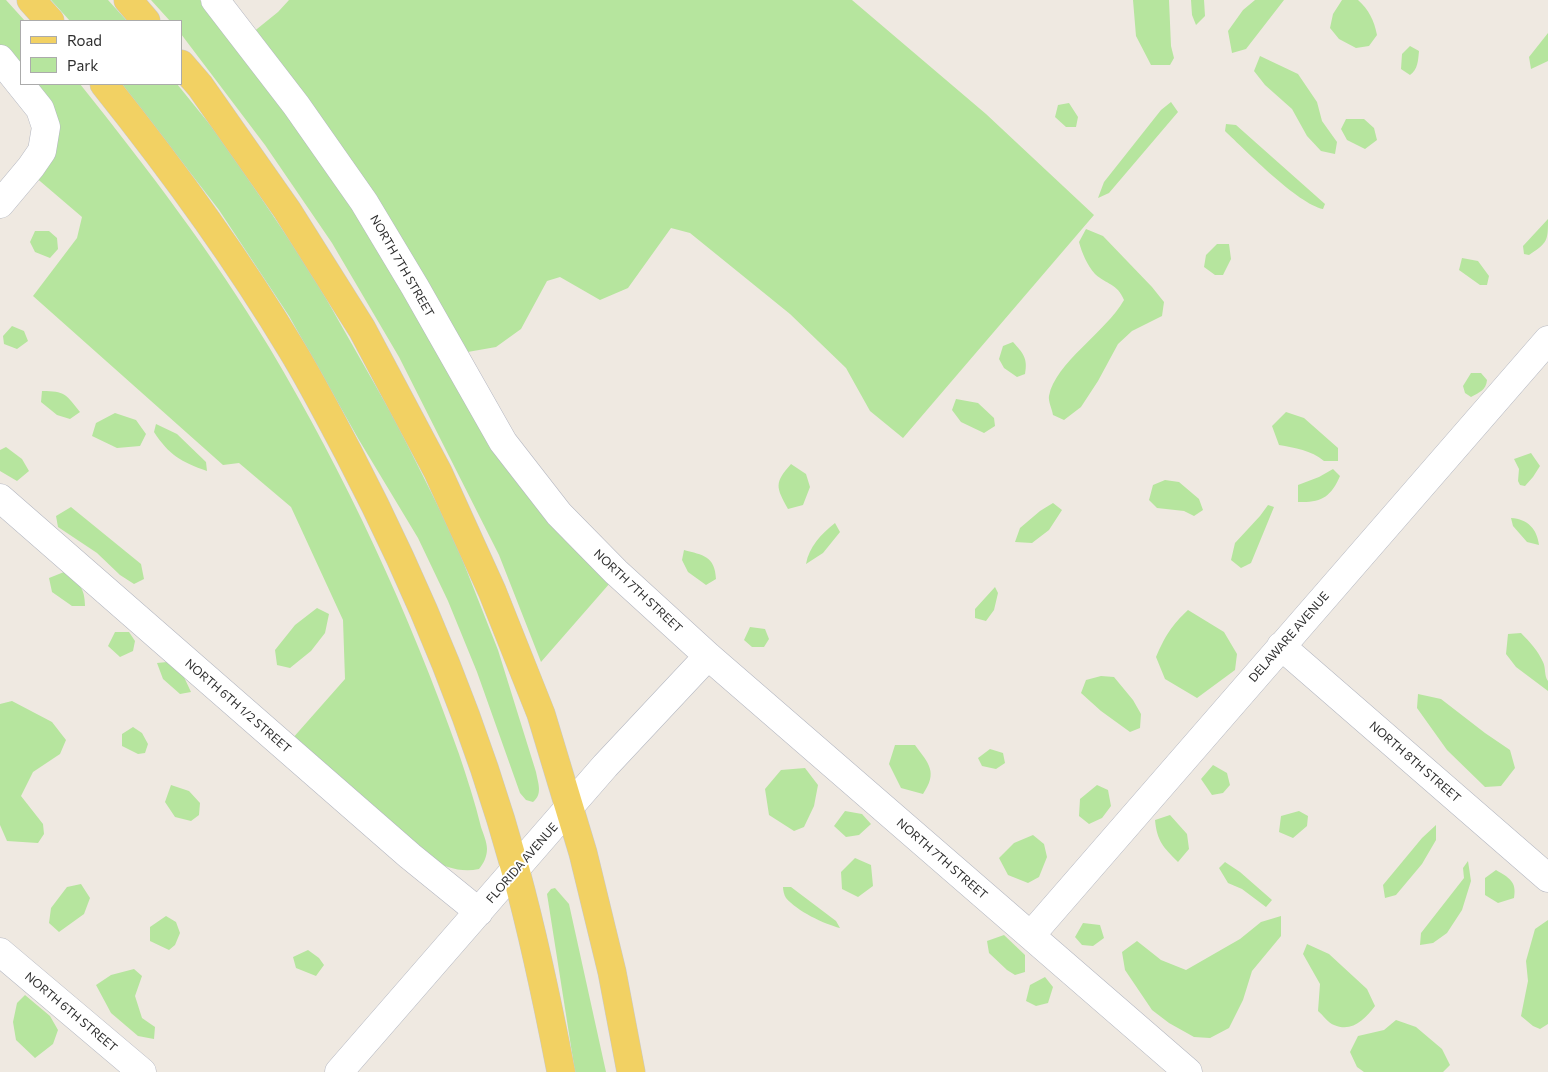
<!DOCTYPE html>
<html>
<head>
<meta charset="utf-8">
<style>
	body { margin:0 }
	#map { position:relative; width:1548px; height:1072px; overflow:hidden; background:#efe9e1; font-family:Commissioner,sans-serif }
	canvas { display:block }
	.legend { position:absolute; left:20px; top:20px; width:162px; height:65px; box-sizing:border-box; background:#fff; border:1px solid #ababab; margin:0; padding:6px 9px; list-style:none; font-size:15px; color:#2e2e2e }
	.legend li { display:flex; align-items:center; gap:10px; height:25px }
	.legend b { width:25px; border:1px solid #ababab }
</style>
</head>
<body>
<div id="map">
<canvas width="1548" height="1072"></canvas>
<ul class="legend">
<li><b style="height:6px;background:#f2d163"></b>Road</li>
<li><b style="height:14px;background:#b6e59e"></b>Park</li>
</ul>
</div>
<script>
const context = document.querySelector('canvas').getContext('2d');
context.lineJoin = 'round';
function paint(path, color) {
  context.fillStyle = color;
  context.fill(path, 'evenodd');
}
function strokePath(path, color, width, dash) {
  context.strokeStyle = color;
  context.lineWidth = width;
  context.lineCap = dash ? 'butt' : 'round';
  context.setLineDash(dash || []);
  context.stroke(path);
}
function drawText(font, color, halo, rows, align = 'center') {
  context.font = font + ' Commissioner,sans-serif';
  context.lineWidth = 4;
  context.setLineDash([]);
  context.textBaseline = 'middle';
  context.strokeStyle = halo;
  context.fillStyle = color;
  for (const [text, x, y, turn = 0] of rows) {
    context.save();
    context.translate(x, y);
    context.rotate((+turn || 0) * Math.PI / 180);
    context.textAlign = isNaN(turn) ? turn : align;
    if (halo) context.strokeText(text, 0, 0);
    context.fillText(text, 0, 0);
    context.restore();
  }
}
paint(new Path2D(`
	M 0,0 L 6,0 L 25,21 L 21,21 L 21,70 L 0,47 Z
	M 51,0 L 108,0 L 127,21 L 70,21 Z
	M 151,0 L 200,0 L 281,103 L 610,583 L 541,662 L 499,555 L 399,357 L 332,243 L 265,145 L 181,34 L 181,21 L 170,21 Z
	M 289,0 L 852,0 L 986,114 L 1094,215 L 903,438 L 870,411 L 846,368 L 790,314 L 690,233 L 671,228 L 628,288 L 600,300 L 560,277 L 547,281 L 521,329 L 496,347 L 462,353 L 252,33 L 278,12 Z
	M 1133,0 L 1169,0 L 1171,46 L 1174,58 L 1170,65 L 1151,65 L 1136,36 Z
	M 1191,0 L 1204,0 L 1205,16 L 1196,25 L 1192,15 Z
	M 1255,0 L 1284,0 L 1246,49 L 1232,53 L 1228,31 L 1243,10 Z
	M 1342,0 L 1358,0 C 1369,10 1374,20 1377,35 L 1369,46 L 1356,48 L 1339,39 L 1330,28 L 1333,14 Z
	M 1548,33 L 1548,61 L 1531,69 L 1529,57 Z
	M 1410,46 L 1419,51 C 1418,61 1418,69 1410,75 L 1401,69 L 1402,54 Z
	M 1260,56 L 1298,74 L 1317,102 L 1322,121 L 1337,142 L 1335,154 L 1321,151 L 1307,136 L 1292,109 L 1265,85 L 1254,71 Z
	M 31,84 L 80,84 C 147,168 213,254 269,347 C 346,476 409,612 459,754 C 467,778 475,802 481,827 C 483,833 487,842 487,849 C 487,856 484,863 479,869 C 461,873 445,867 429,859 L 292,739 L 345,679 L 343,620 L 291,507 L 239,463 L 223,465 L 33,296 L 77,238 L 82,217 L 34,176 Z
	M 122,84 L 177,84 L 220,137 L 311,272 L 395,420 L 453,536 L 498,650 L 536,772 C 538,783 543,794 533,802 L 526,800 L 520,793 L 477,672 L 448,601 L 418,538 L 359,440 L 289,316 L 219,210 Z
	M 1171,102 L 1178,112 L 1109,193 L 1098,198 L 1104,182 L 1161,110 Z
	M 1069,103 L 1078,117 L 1076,127 L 1066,127 L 1055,117 L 1058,105 Z
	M 1346,119 L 1364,119 L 1374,128 L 1377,140 L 1365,149 L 1347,140 L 1341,129 Z
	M 1226,124 L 1236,125 L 1325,204 L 1323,209 C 1298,204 1245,150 1225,131 Z
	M 1548,219 C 1548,240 1548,243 1529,255 L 1524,254 L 1523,246 Z
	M 1086,229 L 1103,236 L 1152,287 L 1164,302 L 1162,316 L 1132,331 L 1118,344 L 1098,381 L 1081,407 L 1064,420 L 1053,415 C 1052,409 1048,401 1049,396 C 1055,363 1106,332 1124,300 C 1117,283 1107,285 1095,274 C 1087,265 1082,253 1079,242 Z
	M 35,231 L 49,231 L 57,238 L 58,249 L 50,258 L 35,252 L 30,242 Z
	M 1217,244 L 1229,244 L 1231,259 L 1223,275 L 1215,275 L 1204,267 L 1206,255 Z
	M 1462,258 L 1478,261 L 1489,276 L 1487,285 L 1480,285 L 1459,270 Z
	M 12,326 L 24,331 L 28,341 L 17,349 L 4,344 L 3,336 Z
	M 1013,342 C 1023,353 1028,358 1025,374 L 1017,377 L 1004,368 L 999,359 L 1003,346 Z
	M 1471,373 L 1481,373 L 1487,380 C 1486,390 1480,392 1471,397 L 1465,393 L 1463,386 Z
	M 42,391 C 65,391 66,394 80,412 L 70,419 L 57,415 L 41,402 Z
	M 956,399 L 978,403 L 994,418 L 995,426 L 984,433 L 961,422 L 952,410 Z
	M 1286,412 L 1304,418 L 1338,448 L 1338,461 L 1324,461 C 1311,450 1295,448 1279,445 L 1272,426 Z
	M 115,413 L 136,420 L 146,434 L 140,446 L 117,448 L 92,436 L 96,423 Z
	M 156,424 L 177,434 L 206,462 L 207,471 C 181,462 169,455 154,432 Z
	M 6,447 L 22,459 L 29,471 L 17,481 L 0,471 L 0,450 Z
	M 1531,453 L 1540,466 L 1533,477 L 1525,486 L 1520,485 L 1518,481 L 1519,469 L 1514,459 Z
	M 791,464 L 806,474 L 810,487 L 803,505 L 788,509 C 776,487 774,483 791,464 Z
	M 1333,469 L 1340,476 C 1331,497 1321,503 1298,502 L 1298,485 L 1319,477 Z
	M 1165,480 L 1179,482 L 1199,499 L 1203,510 L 1194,516 L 1184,511 L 1157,508 L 1149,500 L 1153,485 Z
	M 1053,503 L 1062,510 L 1049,530 L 1032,543 L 1015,542 L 1020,528 L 1040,511 Z
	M 1268,505 L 1274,507 L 1251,563 L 1241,568 L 1231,560 L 1235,543 L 1260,516 Z
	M 71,507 L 141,564 L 144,579 L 134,584 L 120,575 L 97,553 L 58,527 L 56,516 Z
	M 1511,518 C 1528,519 1537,529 1539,545 L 1527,542 L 1513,526 Z
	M 835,523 L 840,532 L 823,553 L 806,564 C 809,547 821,534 835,523 Z
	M 684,550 C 703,555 715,556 716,579 L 706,585 L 688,572 L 682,560 Z
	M 64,572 C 78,582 85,587 85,606 L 72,606 L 52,592 L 49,578 Z
	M 995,587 L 998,593 L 994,610 L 986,621 L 975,618 L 975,609 Z
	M 317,608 L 329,614 L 325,633 L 311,651 L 290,668 L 277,665 L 275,650 L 295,625 Z
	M 1188,610 L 1224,632 L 1237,654 L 1235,670 L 1197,698 L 1165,679 L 1156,657 C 1165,636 1172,625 1188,610 Z
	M 750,627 L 765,629 L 769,639 L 764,647 L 752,647 L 744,640 Z
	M 115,632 L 129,632 L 135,641 L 133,651 L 120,657 L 108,646 Z
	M 1521,633 C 1530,642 1538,651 1543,662 C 1546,668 1544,676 1548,681 L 1548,691 L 1516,667 L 1506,654 L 1508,634 Z
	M 167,662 L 184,677 L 191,692 L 180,694 L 163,679 L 157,663 Z
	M 1101,676 L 1114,677 L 1133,700 L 1141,714 L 1140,728 L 1130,732 L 1101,711 L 1081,693 L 1086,680 Z
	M 1418,694 L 1441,699 L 1485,733 L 1510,750 L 1515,768 L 1501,786 L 1485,787 L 1447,750 L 1417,708 Z
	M 12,701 L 52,722 L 66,740 L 60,754 L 33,772 L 21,796 L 43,824 L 44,834 L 38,843 L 7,841 L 0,825 L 0,704 Z
	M 133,727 L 142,733 L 148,744 L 145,753 L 138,754 L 122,746 L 122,734 Z
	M 895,745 L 915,745 C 929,764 938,772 923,794 L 901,788 L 889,764 Z
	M 990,749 L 1003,753 L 1005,763 L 996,769 L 982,766 L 978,758 Z
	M 1213,765 L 1227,773 L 1230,785 L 1223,793 L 1212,795 L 1201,779 Z
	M 805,768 L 818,785 L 814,806 L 804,827 L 794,831 L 769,815 L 765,789 L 781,770 Z
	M 171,785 L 189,791 L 200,803 L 199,815 L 191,821 L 175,817 L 165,802 Z
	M 1097,785 L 1108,790 L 1111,806 L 1102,818 L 1089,824 L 1079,816 L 1080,799 Z
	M 845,811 L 862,814 L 871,824 L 859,835 L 846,837 L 834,826 Z
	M 1299,811 L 1308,816 L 1307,826 L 1293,838 L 1279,832 L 1281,816 Z
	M 1170,815 L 1187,834 L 1189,849 L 1178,862 C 1163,847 1157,841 1155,820 Z
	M 1436,825 L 1436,840 L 1422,864 L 1396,895 L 1385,898 L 1383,885 L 1422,838 Z
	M 1033,835 L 1044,844 L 1047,857 L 1039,877 L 1028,883 L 1008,875 L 999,858 L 1014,843 Z
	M 855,858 L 871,865 L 873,886 L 858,897 L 842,889 L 841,872 Z
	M 1468,861 L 1471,881 L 1462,910 L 1447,933 L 1433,943 L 1420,945 L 1421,933 L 1464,878 L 1463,868 Z
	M 1225,862 L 1240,872 L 1272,900 L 1266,907 L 1242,889 L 1228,883 L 1219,868 Z
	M 1496,870 C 1509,878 1517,881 1514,898 L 1498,903 L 1485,895 L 1485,878 Z
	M 81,884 L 90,898 L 84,914 L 59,932 L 49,923 L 51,908 L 67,887 Z
	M 783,887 L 791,887 L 836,921 L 840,928 C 824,924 797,911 786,898 C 784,895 783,890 783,887 Z
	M 555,888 L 569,904 L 606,1072 L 575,1072 L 547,894 L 551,889 Z
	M 166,916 L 176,922 L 180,933 L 175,945 L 169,950 L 150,941 L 150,927 Z
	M 1281,916 L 1281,936 L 1252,971 L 1243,1000 L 1229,1028 L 1210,1038 L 1194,1037 L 1169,1023 L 1152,1010 L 1125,970 L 1122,952 L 1137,941 L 1161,960 L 1186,970 L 1240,939 L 1261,922 Z
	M 1548,920 L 1548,1024 L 1540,1029 L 1533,1026 L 1521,1016 L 1528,981 L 1526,961 L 1535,929 Z
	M 1083,923 L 1100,925 L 1104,938 L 1093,946 L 1082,945 L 1075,937 Z
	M 1004,935 L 1025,955 L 1025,972 L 1015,975 L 1007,970 L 989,953 L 987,941 Z
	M 1307,944 L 1329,954 L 1367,989 L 1375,1006 C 1365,1019 1352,1033 1334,1025 C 1328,1023 1323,1015 1318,1011 L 1320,984 L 1303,954 Z
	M 308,950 L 319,958 L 324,965 L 316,976 L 296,968 L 293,957 Z
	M 134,969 L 142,976 L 135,996 L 142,1018 L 155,1027 L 154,1039 L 138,1036 L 111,1013 L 96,985 L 111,975 Z
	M 1045,977 L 1053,987 L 1048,1003 L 1036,1006 L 1026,1001 L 1030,985 Z
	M 25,995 L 50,1016 L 58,1030 L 53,1044 L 35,1058 L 16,1040 L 13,1022 L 17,1003 Z
	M 1396,1020 L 1416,1027 L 1442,1049 L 1450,1065 L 1443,1072 L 1364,1072 L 1357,1067 L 1350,1052 L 1358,1036 L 1384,1030 Z`), '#b6e59e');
const minor = new Path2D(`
	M 215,0 L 296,105 L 364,202 L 415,287 L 503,442 L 559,514 L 616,572 L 708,656 L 1188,1072
	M 0,59 L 40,109 L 46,127 L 42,151 L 31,167 L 0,204
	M 0,498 L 410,856 L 479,912
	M 1281,646 L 1548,878
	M 1031,935 L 1548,340
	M 0,952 L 142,1072
	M 339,1072 L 605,766 L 708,656`);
const major = new Path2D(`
	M 31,0 L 50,21
	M 128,0 L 146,21
	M 181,64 L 200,86 L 287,210 L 362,329 L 438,472 L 492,591 L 541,714 L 583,853 L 612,972 L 631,1072
	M 104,84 C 172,169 236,257 292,350 C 312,383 330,418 348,452 C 418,586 476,726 516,872 C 534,938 548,1005 561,1072`);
strokePath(minor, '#b4b7c1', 29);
strokePath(major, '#c9c9c9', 29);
strokePath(minor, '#fff', 28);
strokePath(major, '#f2d163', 28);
drawText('12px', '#2e2e2e', '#fff', [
	["NORTH 7TH STREET",402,266,60],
	["NORTH 7TH STREET",638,591,43],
	["DELAWARE AVENUE",1289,637,-49],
	["NORTH 6TH 1/2 STREET",238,706,41],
	["NORTH 8TH STREET",1415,762,41],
	["NORTH 7TH STREET",942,859,41],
	["FLORIDA AVENUE",522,863,-49],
	["NORTH 6TH STREET",71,1012,40]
]);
</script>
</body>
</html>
